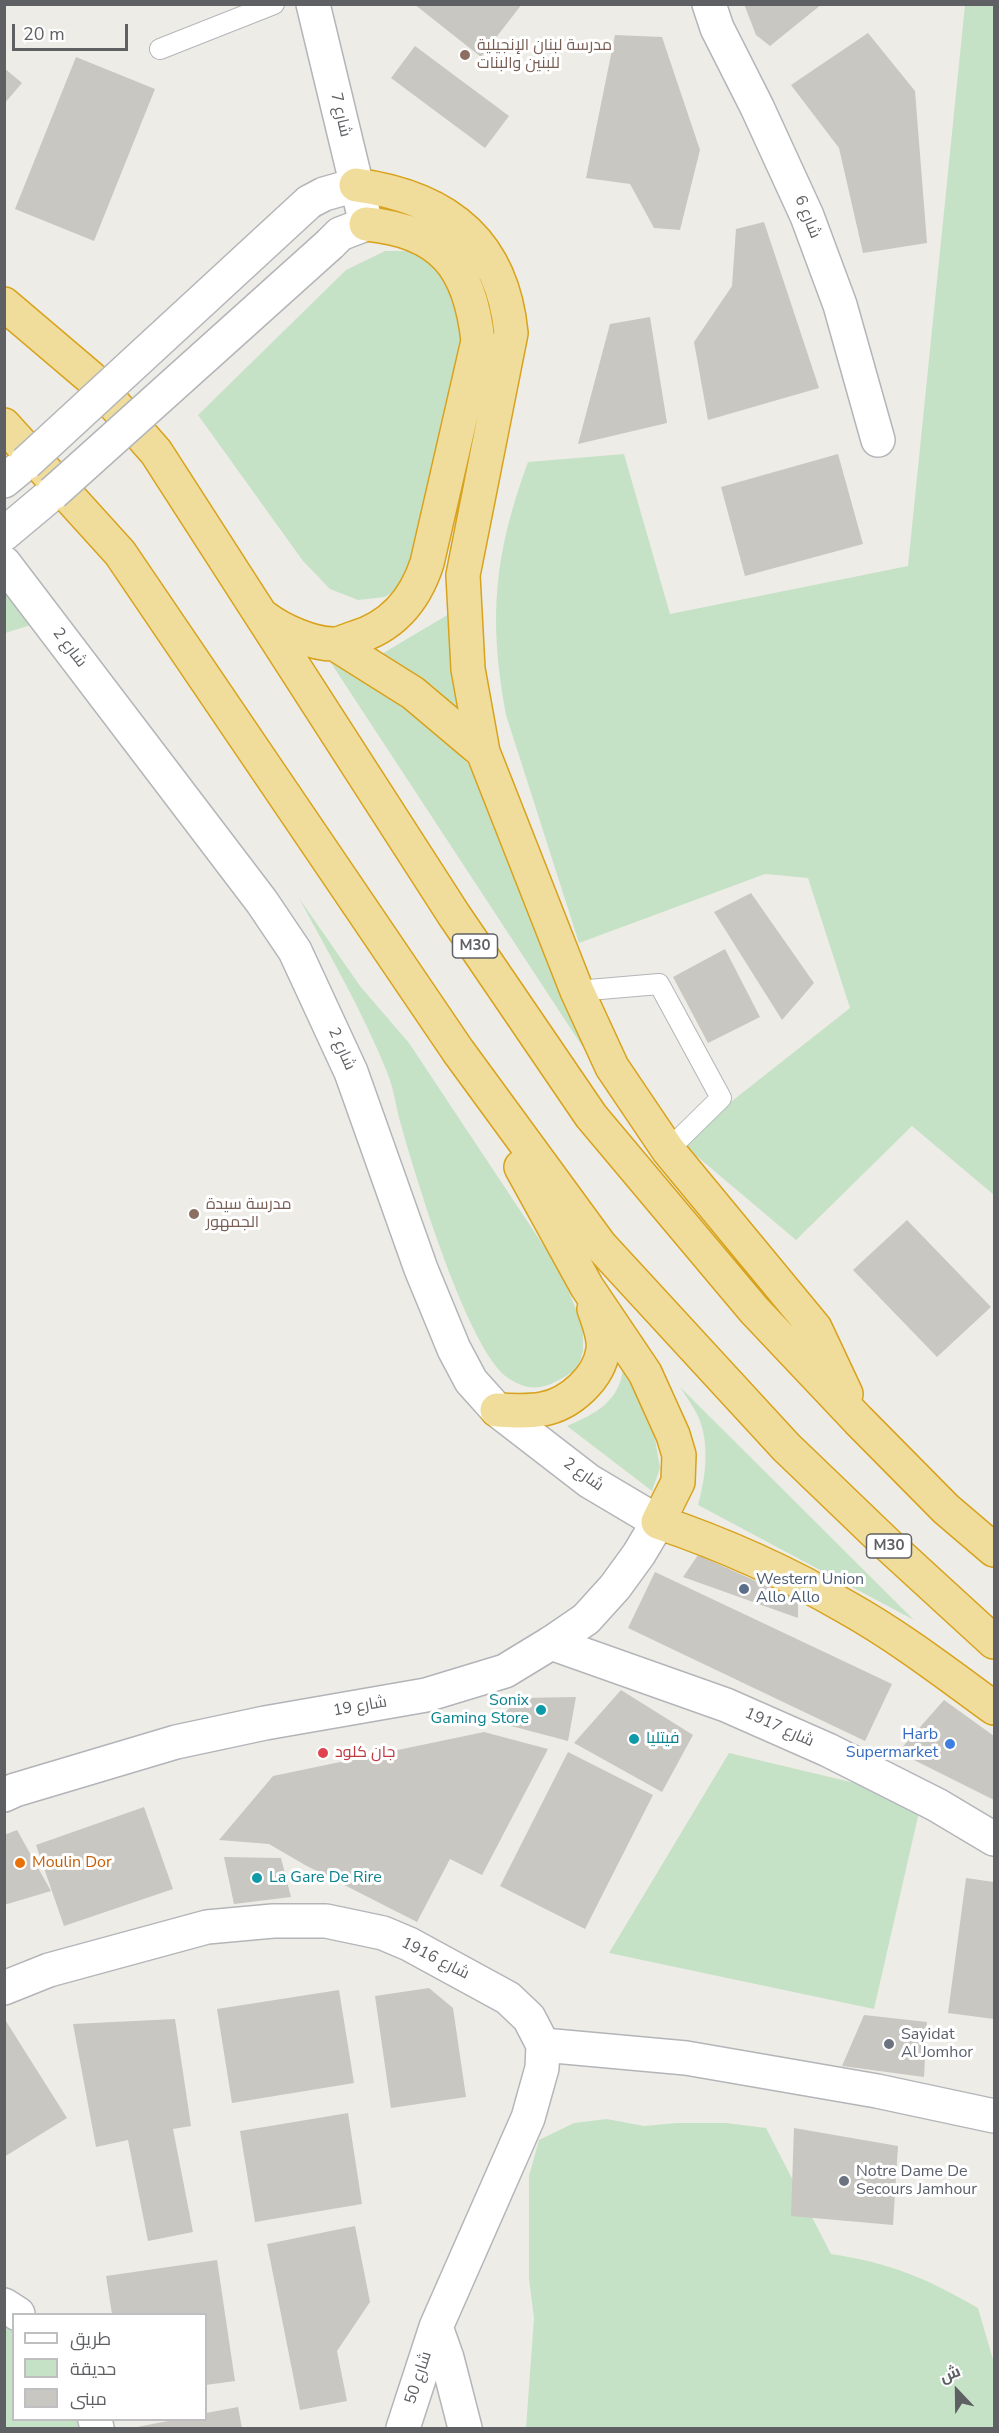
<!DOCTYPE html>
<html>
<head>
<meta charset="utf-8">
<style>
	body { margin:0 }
	#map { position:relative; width:999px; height:2433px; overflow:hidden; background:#eeece6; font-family:"Nunito Sans",Cairo,sans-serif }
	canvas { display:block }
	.frame { position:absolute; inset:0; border:6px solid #5e6064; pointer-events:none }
	.legend { position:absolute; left:12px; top:2313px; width:195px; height:108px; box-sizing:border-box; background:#fff; border:2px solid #bfbfc1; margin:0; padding:8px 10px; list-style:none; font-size:18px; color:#5e6064 }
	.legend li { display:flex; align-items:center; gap:12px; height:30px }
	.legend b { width:30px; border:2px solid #bfbfc1 }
	.north { position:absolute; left:927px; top:2361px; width:60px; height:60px; -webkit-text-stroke:4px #fff; paint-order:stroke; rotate:338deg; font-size:16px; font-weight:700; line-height:24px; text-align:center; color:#5e6064 }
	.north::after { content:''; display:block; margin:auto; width:21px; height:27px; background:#5e6064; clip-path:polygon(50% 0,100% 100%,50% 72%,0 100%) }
	.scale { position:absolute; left:12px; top:24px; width:116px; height:27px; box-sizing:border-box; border:3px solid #5e6064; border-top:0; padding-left:8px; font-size:18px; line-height:21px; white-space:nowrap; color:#5e6064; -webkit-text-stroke:4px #fff; paint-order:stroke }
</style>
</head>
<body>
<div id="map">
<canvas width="999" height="2433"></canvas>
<div class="frame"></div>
<ul class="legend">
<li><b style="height:8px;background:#fff"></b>طريق</li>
<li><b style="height:16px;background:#c6e2c6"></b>حديقة</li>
<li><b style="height:16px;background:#c9c7c2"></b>مبنى</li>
</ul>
<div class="north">ش</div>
<div class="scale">20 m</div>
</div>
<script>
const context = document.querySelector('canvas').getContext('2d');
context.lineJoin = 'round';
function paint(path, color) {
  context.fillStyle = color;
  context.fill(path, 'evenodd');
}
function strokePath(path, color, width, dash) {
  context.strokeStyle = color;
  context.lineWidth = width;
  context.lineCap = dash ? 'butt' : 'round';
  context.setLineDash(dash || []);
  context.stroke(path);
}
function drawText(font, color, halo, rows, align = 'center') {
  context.font = font + ' "Nunito Sans",Cairo,sans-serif';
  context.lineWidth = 6;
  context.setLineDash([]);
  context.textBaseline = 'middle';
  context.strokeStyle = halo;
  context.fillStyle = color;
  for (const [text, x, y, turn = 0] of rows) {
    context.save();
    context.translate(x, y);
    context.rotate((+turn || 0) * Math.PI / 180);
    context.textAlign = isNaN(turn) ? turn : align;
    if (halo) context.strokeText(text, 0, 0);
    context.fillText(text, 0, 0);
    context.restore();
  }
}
paint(new Path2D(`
	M 965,5 L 994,5 L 994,1195 L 912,1126 L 796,1240 L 680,1142 L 850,1008 L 808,878 L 765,874 L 579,943 L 506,715 C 488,618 494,555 528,462 L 624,454 L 670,614 L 908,566 Z
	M 385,251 L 414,251 L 434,264 L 467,315 L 408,581 L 385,597 L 358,600 L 330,589 L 303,561 L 198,415 L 346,270 Z
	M 4,535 L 21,568 L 44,621 L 5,633 Z
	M 449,614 L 456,706 L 380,655 Z
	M 331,663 C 384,694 427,720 469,765 L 649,1148 Z
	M 299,898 L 360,986 L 409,1043 L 561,1272 L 583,1327 L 583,1351 L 578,1368 C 554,1384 536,1397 508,1378 C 468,1351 416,1178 401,1125 C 396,1108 394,1089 387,1072 C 363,1012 330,956 299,898 Z
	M 623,1369 L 653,1427 L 660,1468 L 652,1491 L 567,1426 C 595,1414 619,1402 623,1369 Z
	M 680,1387 L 914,1620 L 698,1505 C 706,1477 710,1443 698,1416 C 693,1406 686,1396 680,1387 Z
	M 729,1753 L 922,1799 L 874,2009 L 609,1953 Z
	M 607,2119 L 644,2126 L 677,2123 L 726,2123 L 766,2128 L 831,2254 C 891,2263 926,2278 978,2308 L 994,2363 L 994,2428 L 526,2428 L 534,2318 L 529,2279 L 529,2176 L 539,2140 L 574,2123 Z
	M 4,2324 L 13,2332 L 14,2420 L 78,2420 L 82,2428 L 5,2428 Z`), '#c6e2c6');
paint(new Path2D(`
	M 414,4 L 522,4 L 481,57 Z
	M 744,4 L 822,4 L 770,46 L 756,35 Z
	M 868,33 L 915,91 L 927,243 L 863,253 L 839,148 L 791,85 Z
	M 615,35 L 662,37 L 700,150 L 680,230 L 654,228 L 630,184 L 586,178 Z
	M 415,46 L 509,116 L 485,148 L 391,78 Z
	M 76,57 L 155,89 L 94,241 L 15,209 Z
	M 4,68 L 22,83 L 4,104 Z
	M 764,222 L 819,388 L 708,420 L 694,342 L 732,286 L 736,229 Z
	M 650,317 L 667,423 L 578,444 L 610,324 Z
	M 838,454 L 863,544 L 745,576 L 721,487 Z
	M 751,893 L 814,983 L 782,1020 L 714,912 Z
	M 725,949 L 760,1017 L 708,1043 L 673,977 Z
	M 907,1220 L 991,1307 L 937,1357 L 853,1270 Z
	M 698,1555 L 798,1600 L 798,1618 L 683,1577 Z
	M 655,1572 L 892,1684 L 865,1741 L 628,1628 Z
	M 621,1690 L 693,1735 L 662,1792 L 574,1743 Z
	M 576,1697 L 568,1741 L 496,1722 L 519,1698 Z
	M 944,1700 L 994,1736 L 994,1800 L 898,1752 Z
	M 484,1732 L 548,1749 L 482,1875 L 450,1859 L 417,1922 L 305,1865 L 269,1844 L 219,1840 L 273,1776 Z
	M 568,1752 L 653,1795 L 585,1929 L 500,1886 Z
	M 144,1807 L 173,1889 L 64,1926 L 36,1845 Z
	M 17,1830 L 51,1891 L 4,1905 L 4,1835 Z
	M 224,1857 L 281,1858 L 291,1897 L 234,1904 Z
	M 966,1878 L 994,1882 L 994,2019 L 948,2013 Z
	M 429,1988 L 453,2008 L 466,2097 L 391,2108 L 375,1996 Z
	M 339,1990 L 354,2083 L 232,2103 L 217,2009 Z
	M 864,2015 L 927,2022 L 924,2077 L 842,2066 Z
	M 4,2018 L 67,2118 L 4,2157 Z
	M 175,2019 L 191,2126 L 173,2129 L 193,2232 L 148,2241 L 128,2140 L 96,2147 L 73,2024 Z
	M 348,2113 L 362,2204 L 255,2222 L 240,2131 Z
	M 794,2128 L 898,2146 L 893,2225 L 791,2216 Z
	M 355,2226 L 370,2302 L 337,2351 L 347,2401 L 300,2410 L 267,2244 Z
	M 217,2260 L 235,2381 L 206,2385 L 206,2314 L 112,2314 L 106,2276 Z
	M 238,2407 L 242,2428 L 132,2428 L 173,2420 L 206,2420 L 206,2413 Z`), '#c9c7c2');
const service = new Path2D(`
	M 160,49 L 274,4
	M 577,991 L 659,984 L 721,1098 L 668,1150`);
const minor = new Path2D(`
	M 313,4 L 366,224 L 340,234 L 330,244
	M 709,4 L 717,28 L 757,107 L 807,216 L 840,305 L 878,440
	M 309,202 L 324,194 L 356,185
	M 4,481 L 26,463
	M 4,534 L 53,493
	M 551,1643 L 726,1705 L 828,1750 L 937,1805 L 994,1839
	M 4,1988 L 49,1970 L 207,1927 L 273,1921 L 326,1921 L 383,1933 L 409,1944 L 508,1998 L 529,2018 L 543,2045 L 542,2068 L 528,2118 L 436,2327 L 403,2428
	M 543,2045 L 686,2058 L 877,2091 L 994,2116
	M 4,2305 L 18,2314
	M 436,2327 L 447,2358 L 465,2428
	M 95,2420 L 97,2428`);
const tertiary = new Path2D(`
	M 4,563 L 262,902 L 295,951 L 351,1072 L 421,1269 L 454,1349 L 471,1381 L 497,1410 L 589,1481 L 658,1522`);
const secondary = new Path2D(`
	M 4,1795 L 15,1790 L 176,1742 L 265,1723 L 426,1695 L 505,1671 L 551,1643 L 586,1619 L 615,1587 L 639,1554 L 658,1522`);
const motorway = new Path2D(`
	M 356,185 C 445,197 502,240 511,333 L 463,575 L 468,669 L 483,752 L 577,991 L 612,1067 L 668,1150 L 815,1328 L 846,1394
	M 4,304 L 91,378 L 156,452 L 454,915 L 591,1116 L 754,1310 L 858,1420 L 946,1509 L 994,1550
	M 4,425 L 120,553 L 458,1051 L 600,1245 L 786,1447 L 887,1544 L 994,1642
	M 264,617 C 281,630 313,645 336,644 C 342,643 348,640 354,638 C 392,627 415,600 427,563 L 478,341 C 470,267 442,231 366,224
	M 335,644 L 413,693 L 483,752
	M 521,1167 L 587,1287 L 645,1373 L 673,1435 L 679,1455 L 678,1482 L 658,1522 C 723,1544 786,1572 846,1607 C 898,1636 946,1673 994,1708
	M 497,1410 C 513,1411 528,1412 543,1409 C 570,1404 599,1378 603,1350 C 605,1337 598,1321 594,1309`);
strokePath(service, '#b3b5b9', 22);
strokePath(minor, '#b3b5b9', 36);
strokePath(tertiary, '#b3b5b9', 36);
strokePath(secondary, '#b2b4b9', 36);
strokePath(motorway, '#d8a21c', 36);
strokePath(service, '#fff', 20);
strokePath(minor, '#fff', 33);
strokePath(tertiary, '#fff', 33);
strokePath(secondary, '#fff', 33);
strokePath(motorway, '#f0dd9b', 33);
const minorBridge = new Path2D(`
	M 26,463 L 309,202
	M 53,493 L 330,244`);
strokePath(minorBridge, '#b3b5b9', 36, []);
strokePath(minorBridge, '#fff', 33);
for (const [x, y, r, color] of [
	[465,55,6,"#8d6e63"],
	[194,1214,6,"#8d6e63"],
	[744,1589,6,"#5c6f8a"],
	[541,1710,6,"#0f9aa8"],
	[634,1739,6,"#0f9aa8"],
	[950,1744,6,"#3f7fe0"],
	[323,1753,6,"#e0444e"],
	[20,1863,6,"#e8710a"],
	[257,1878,6,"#0f9aa8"],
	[889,2044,6,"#6b7280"],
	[844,2181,6,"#6b7280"]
]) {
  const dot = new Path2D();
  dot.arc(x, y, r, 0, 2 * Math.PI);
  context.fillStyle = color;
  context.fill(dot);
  strokePath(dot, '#fff', 2);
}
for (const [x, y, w] of [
	[475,946,45],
	[889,1546,45]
]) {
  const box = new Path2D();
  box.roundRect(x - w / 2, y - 12, w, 24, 4.5);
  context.fillStyle = '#fff';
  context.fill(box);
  strokePath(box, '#5e6064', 1.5);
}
drawText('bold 15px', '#5e6064', null, [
	["M30",475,946],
	["M30",889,1546]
]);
drawText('16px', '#785e54', '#fff', [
	["مدرسة لبنان الإنجيلية",477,46],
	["للبنين والبنات",477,64],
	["مدرسة سيدة",206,1205],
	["الجمهور",206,1223]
], 'left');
drawText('16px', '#5e6064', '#fff', [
	["شارع 7",340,115,77],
	["شارع 6",807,217,68],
	["شارع 2",69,648,53],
	["شارع 2",341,1049,66],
	["شارع 2",583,1475,35],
	["شارع 19",360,1707,-10],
	["شارع 1917",779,1728,24],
	["شارع 1916",435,1959,27],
	["شارع 50",419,2378,-72]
]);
drawText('16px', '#4e5e75', '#fff', [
	["Western Union",756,1580],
	["Allo Allo",756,1598]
], 'left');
drawText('16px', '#0d838f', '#fff', [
	["Sonix",529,1701,"right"],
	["Gaming Store",529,1719,"right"],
	["فيتليا",646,1739],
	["La Gare De Rire",269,1878]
], 'left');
drawText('16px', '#366cbe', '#fff', [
	["Harb",938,1735],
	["Supermarket",938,1753]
], 'right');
drawText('16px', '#be3a42', '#fff', [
	["جان كلود",335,1753]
], 'left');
drawText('16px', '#c56008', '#fff', [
	["Moulin Dor",32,1863]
], 'left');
drawText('16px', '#5b616d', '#fff', [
	["Sayidat",901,2035],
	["Al Jomhor",901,2053],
	["Notre Dame De",856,2172],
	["Secours Jamhour",856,2190]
], 'left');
</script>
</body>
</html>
